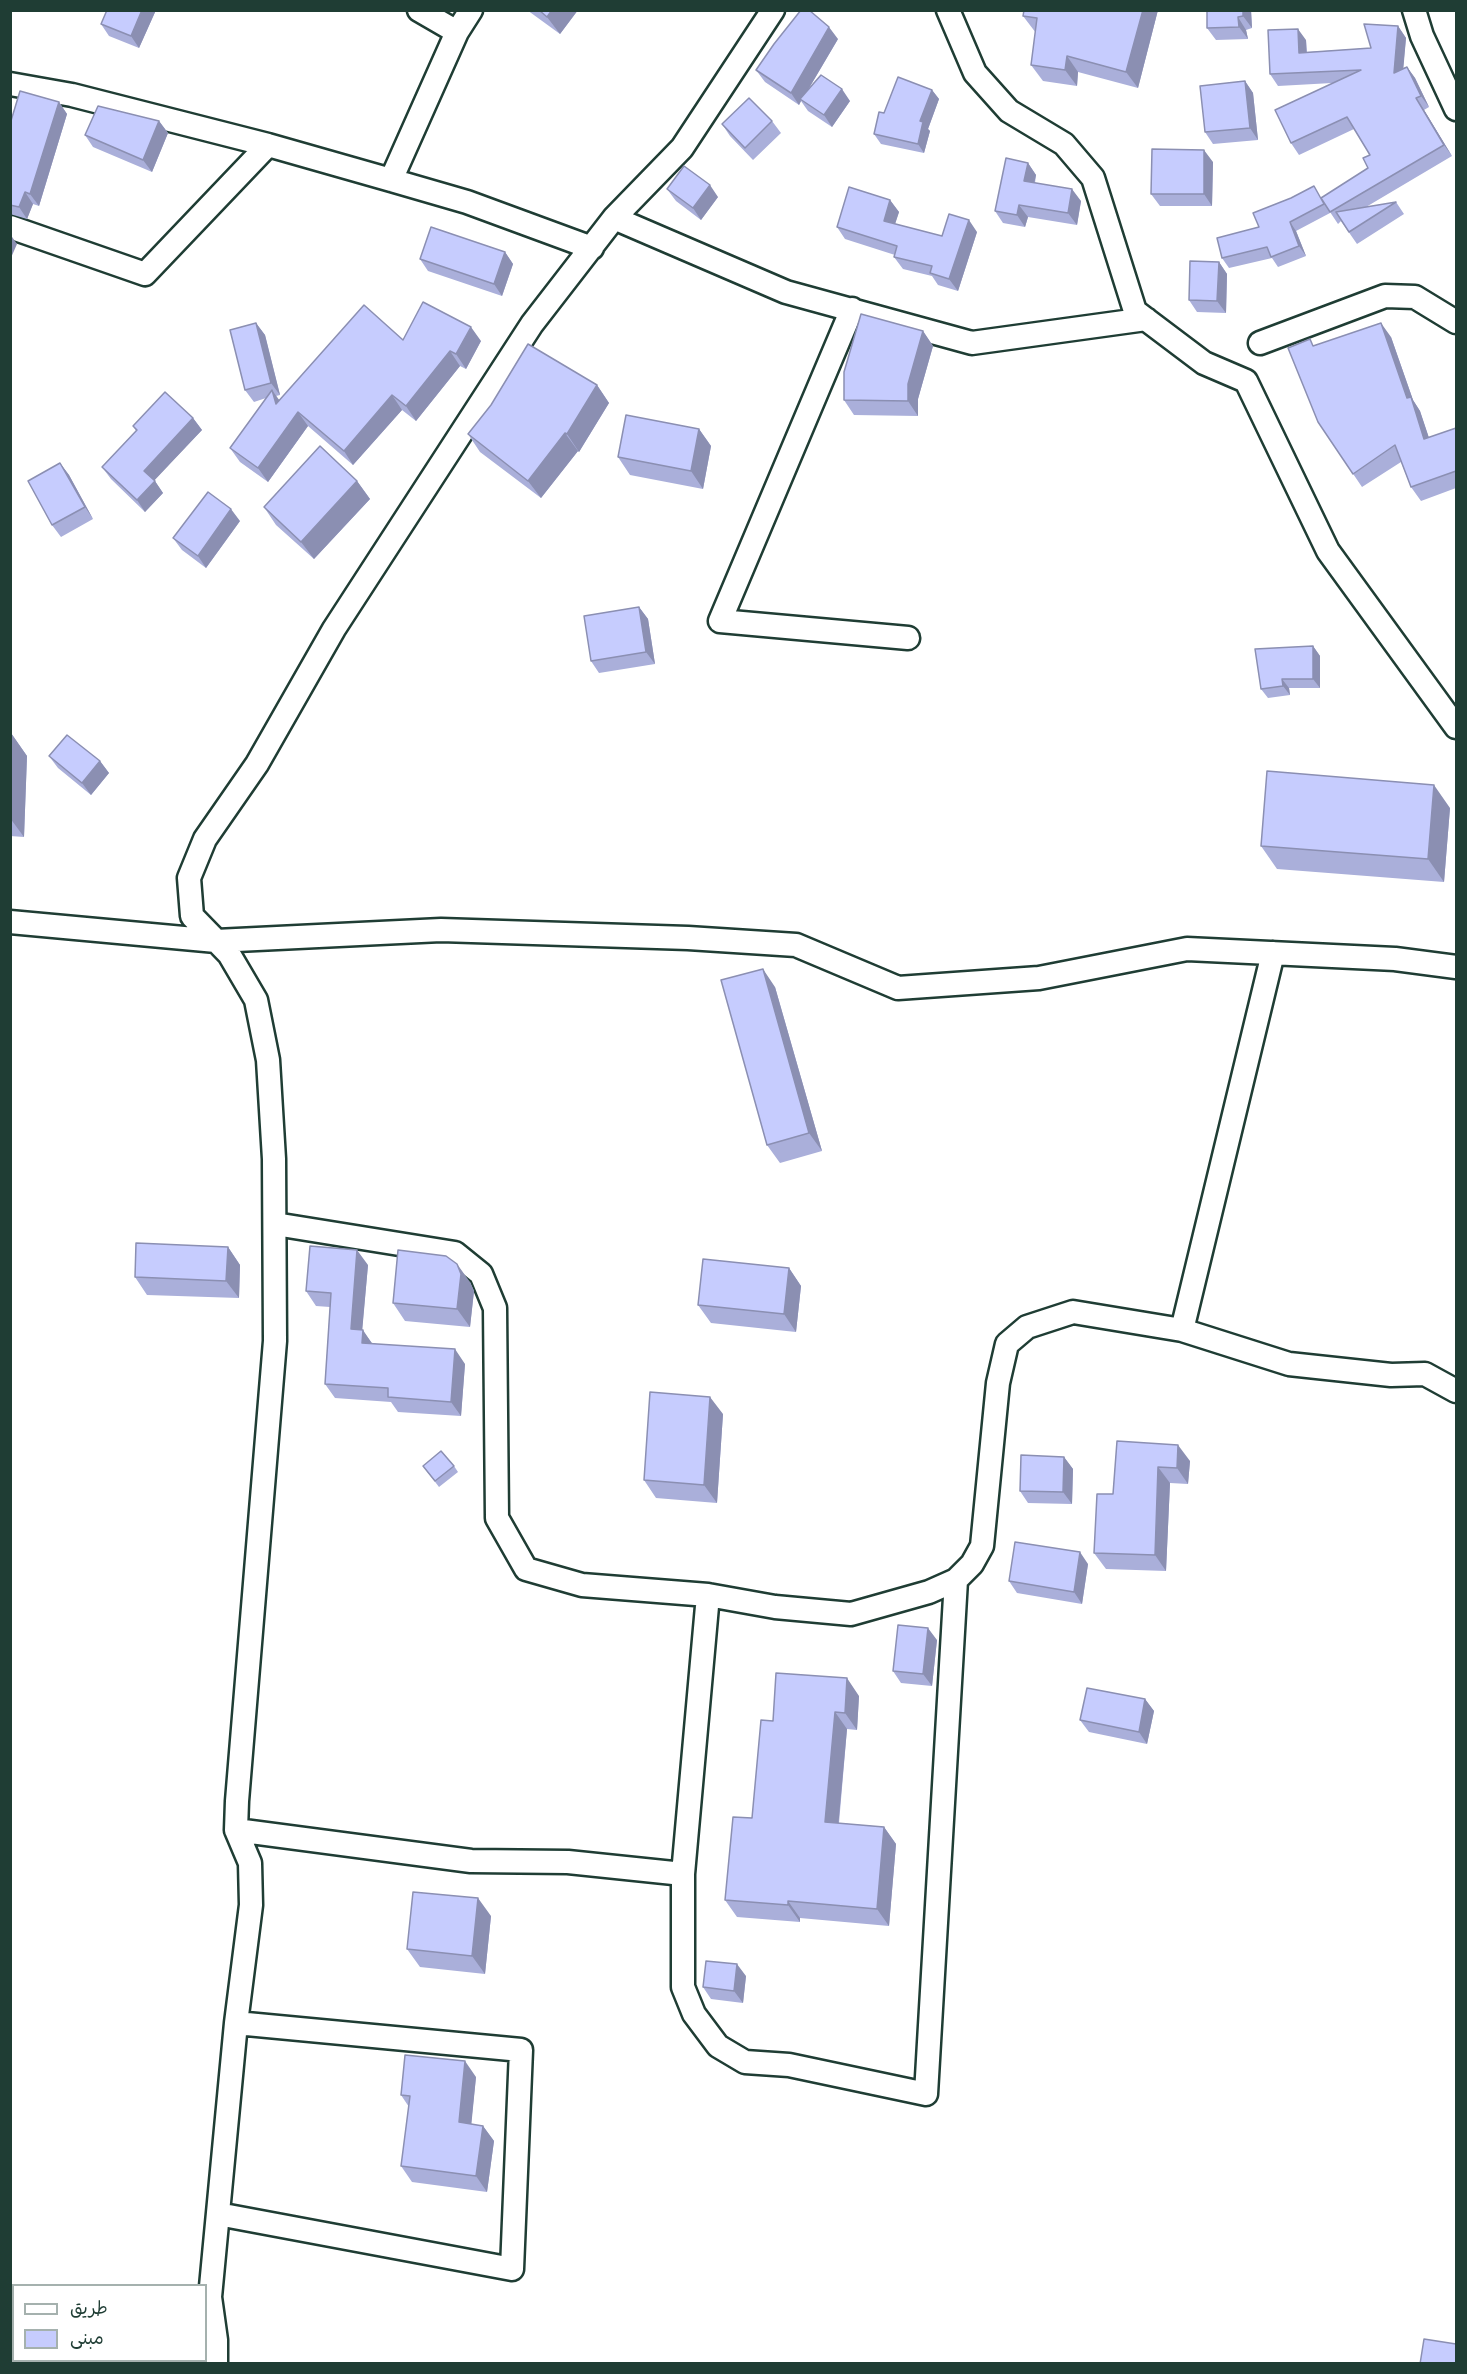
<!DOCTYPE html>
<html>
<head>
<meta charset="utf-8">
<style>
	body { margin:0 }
	#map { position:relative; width:1467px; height:2374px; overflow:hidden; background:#fff; font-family:"Gochi Hand","Playpen Sans Arabic",sans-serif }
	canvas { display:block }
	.frame { position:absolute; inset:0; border:12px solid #1f3d34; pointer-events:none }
	.legend { position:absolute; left:12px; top:2284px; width:195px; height:78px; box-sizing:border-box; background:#fff; border:2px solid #a5b1ae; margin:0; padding:8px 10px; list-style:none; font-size:18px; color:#1f3d34 }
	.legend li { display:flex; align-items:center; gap:12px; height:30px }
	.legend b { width:30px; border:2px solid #a5b1ae }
</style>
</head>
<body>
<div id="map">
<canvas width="1467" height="2374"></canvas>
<div class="frame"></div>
<ul class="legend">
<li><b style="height:8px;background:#fff"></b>طريق</li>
<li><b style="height:16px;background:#c6ccfe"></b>مبنى</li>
</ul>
</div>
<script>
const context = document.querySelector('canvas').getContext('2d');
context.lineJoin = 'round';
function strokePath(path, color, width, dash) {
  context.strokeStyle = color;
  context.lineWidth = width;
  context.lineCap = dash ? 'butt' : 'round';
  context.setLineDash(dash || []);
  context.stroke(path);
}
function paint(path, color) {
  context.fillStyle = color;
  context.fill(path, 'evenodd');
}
const street = new Path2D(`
	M 948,10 L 975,73 L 1009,111 L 1064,144 L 1093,178 L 1135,311 L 1204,363 L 1246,381 L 1328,551 L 1456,727
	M 1414,10 L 1422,36 L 1456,109
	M 457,32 L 471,10
	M 10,84 L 72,95 L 268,145 L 391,180 L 467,202 L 592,248
	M 391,180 L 457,32 L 419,10
	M 614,218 L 786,292 L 972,343 L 1146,319
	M 10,227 L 145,274 L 268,145
	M 852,309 L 720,621 L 908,638
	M 1260,343 L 1385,296 L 1415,297 L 1456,322
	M 10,922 L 216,941 L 441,930 L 688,938 L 796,945 L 898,988 L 1039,978 L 1187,949 L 1395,959 L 1456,967
	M 275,1224 L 455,1253 L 481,1274 L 495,1308 L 497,1518 L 526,1569 L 582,1585 L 708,1595 L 775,1607 L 851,1614 L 929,1592 L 956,1580 L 972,1564 L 982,1546 L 998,1383 L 1007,1344 L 1027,1327 L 1073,1312 L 1182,1330 L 1289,1364 L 1391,1375 L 1425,1374 L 1456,1391
	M 1182,1330 L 1273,953
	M 708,1595 L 683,1874 L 683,1987 L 694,2014 L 718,2046 L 745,2062 L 789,2065 L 926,2094 L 956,1580
	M 236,1830 L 471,1861 L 568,1862 L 683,1874
	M 218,2214 L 512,2269 L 521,2050 L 236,2023
	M 216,2364 L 216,2340 L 210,2297 L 236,2023 L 251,1905 L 250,1863 L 236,1830 L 237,1801 L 275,1341 L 274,1159 L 268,1060 L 256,1000 L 229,954 L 192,916 L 189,878 L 205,839 L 257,764 L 334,629 L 532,324 L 614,218 L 682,148 L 773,10`);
strokePath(street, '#1f3d34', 27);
strokePath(street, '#fff', 22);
paint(new Path2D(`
	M 156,10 L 139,48 L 109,36 L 101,24 Z
	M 527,10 L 578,10 L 560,34 Z
	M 1024,10 L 1158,10 L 1138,88 L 1078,72 L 1077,86 L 1043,81 L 1031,65 L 1036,33 L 1023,16 Z
	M 1207,10 L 1251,10 L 1252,28 L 1246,30 L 1248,39 L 1216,40 L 1207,28 Z
	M 1398,26 L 1406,38 L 1403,68 L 1407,67 L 1415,78 L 1429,107 L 1424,110 L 1452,156 L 1366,207 L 1396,202 L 1404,214 L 1357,244 L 1341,221 L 1338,224 L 1330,212 L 1330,213 L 1296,231 L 1306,256 L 1278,267 L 1272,258 L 1229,268 L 1222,258 L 1259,227 L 1322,198 L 1368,168 L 1370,155 L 1354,129 L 1299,155 L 1291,143 L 1332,83 L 1278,86 L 1270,74 L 1306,40 L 1307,52 L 1371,48 Z
	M 838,39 L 808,90 L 850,101 L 832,127 L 808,111 L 801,101 L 799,105 L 765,82 L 756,70 Z
	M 1245,81 L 1253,93 L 1258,140 L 1213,144 L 1205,132 Z
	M 932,90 L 939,99 L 928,129 L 930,131 L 924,153 L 881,144 L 874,134 L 884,113 Z
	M 59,102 L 67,114 L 39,206 L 33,204 L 27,219 L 10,214 L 10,124 Z
	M 159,121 L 168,133 L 152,172 L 93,147 L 85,135 Z
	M 772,121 L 781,133 L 753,160 L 730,136 L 722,124 Z
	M 1213,162 L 1212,206 L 1160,206 L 1151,194 Z
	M 1028,163 L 1036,175 L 1035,183 L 1081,201 L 1077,225 L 1028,217 L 1025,227 L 1003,223 L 995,211 Z
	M 667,189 L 718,197 L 701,220 L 676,201 Z
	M 890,200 L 899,212 L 895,224 L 942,236 L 977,232 L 958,291 L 938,285 L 932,276 L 903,269 L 894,257 L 895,255 L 845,239 L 837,227 Z
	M 505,252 L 513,264 L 502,296 L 428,271 L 420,259 Z
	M 1219,262 L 1227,274 L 1226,313 L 1197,312 L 1189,300 Z
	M 256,323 L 265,335 L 280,395 L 276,396 L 279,400 L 403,340 L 481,341 L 466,369 L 460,366 L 416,421 L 402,410 L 353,465 L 308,426 L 268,482 L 240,462 L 230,448 L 266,398 L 254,402 L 245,390 Z
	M 923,331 L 933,346 L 918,399 L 918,416 L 854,415 L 844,400 Z
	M 1391,337 L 1413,400 L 1420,411 L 1429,438 L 1456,428 L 1456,488 L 1421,501 L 1411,487 L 1401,462 L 1362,487 L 1318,422 L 1315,346 Z
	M 597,385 L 609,403 L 579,452 L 578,451 L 541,498 L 480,452 L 468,434 Z
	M 193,418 L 202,430 L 154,480 L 163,493 L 145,512 L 111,479 L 102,467 L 136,431 L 133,426 Z
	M 699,429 L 711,446 L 703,489 L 630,475 L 618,457 Z
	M 60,463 L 69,475 L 93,519 L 61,537 L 52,525 Z
	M 357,481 L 370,499 L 314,559 L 276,525 L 264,507 Z
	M 240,521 L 206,568 L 182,550 L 173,538 Z
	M 639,607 L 648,619 L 655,664 L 599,673 L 591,661 Z
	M 1313,646 L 1320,656 L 1320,688 L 1289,688 L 1290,695 L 1268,698 L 1261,689 Z
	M 11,733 L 27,756 L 24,837 L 10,836 Z
	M 49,756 L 100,761 L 109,773 L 91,795 L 58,768 Z
	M 1450,808 L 1444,882 L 1277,869 L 1261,846 Z
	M 775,987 L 822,1151 L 780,1163 L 767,1145 Z
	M 228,1247 L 240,1265 L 239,1298 L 147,1295 L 135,1277 Z
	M 368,1265 L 362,1330 L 372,1343 L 465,1364 L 461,1416 L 398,1412 L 391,1402 L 335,1398 L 325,1384 L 330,1307 L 316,1306 L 306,1291 Z
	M 789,1268 L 801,1286 L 796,1332 L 711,1323 L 698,1305 Z
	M 470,1282 L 474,1291 L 470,1327 L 405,1321 L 393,1303 Z
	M 723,1414 L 717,1503 L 656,1498 L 644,1480 Z
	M 1117,1441 L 1190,1461 L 1188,1484 L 1170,1483 L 1166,1571 L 1106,1569 L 1094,1553 L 1113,1494 Z
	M 1064,1457 L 1073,1469 L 1072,1504 L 1028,1503 L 1020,1491 Z
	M 423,1466 L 454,1466 L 458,1472 L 439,1487 Z
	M 1088,1564 L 1082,1604 L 1017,1593 L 1009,1581 Z
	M 937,1640 L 932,1686 L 901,1683 L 893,1671 Z
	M 859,1696 L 857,1730 L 847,1729 L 839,1823 L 884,1827 L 896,1844 L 889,1926 L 800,1918 L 800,1922 L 737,1917 L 725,1900 L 752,1818 L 773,1721 Z
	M 1145,1699 L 1154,1711 L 1147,1744 L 1089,1732 L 1080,1720 Z
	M 491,1916 L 485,1974 L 420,1967 L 407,1949 Z
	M 746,1976 L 743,2003 L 711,1999 L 703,1987 Z
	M 476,2077 L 471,2124 L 483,2126 L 494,2141 L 487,2192 L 412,2182 L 401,2166 L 409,2107 L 401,2095 Z`), '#aaafda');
paint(new Path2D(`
	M 142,10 L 156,10 L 139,48 L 131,36 Z
	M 552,10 L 578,10 L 560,34 L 547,17 Z
	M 1143,10 L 1158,10 L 1138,88 L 1126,72 Z
	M 1243,10 L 1251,10 L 1252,28 L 1243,16 Z
	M 1238,17 L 1246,30 L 1248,39 L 1239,27 Z
	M 1398,26 L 1406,38 L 1402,84 L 1394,73 Z
	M 829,27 L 838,39 L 802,100 L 800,99 L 801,101 L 799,105 L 791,93 Z
	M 1298,29 L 1306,40 L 1307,64 L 1299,53 Z
	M 1067,56 L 1078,72 L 1077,86 L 1065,70 Z
	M 1407,67 L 1415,78 L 1429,107 L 1421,96 Z
	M 1245,81 L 1253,93 L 1258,140 L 1250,128 Z
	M 842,89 L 850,101 L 832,127 L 824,115 Z
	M 932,90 L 939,99 L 928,129 L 930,131 L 924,153 L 918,144 L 920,121 Z
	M 1416,98 L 1424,110 L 1452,156 L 1444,145 Z
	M 59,102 L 67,114 L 39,206 L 30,194 Z
	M 159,121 L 168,133 L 152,172 L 143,160 Z
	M 1204,150 L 1213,162 L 1212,206 L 1204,194 Z
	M 1028,163 L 1036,175 L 1032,193 L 1024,181 Z
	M 710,185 L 718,197 L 701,220 L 693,208 Z
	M 1072,189 L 1081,201 L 1077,225 L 1068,213 Z
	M 25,192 L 33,204 L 27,219 L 19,207 Z
	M 890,200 L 899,212 L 892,233 L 884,221 Z
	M 1019,205 L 1028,217 L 1025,227 L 1017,215 Z
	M 969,220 L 977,232 L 958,291 L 949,279 Z
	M 1290,222 L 1296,231 L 1306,256 L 1299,246 Z
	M 10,234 L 17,244 L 10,260 Z
	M 505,252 L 513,264 L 502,296 L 494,284 Z
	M 1219,262 L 1227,274 L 1226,313 L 1217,301 Z
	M 256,323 L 265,335 L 280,395 L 271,383 Z
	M 1381,323 L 1391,337 L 1413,400 L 1420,411 L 1434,453 L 1424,439 L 1407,398 Z
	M 471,327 L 481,341 L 466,369 L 456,354 Z
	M 923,331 L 933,346 L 918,399 L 918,416 L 908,401 L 908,384 Z
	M 450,351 L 460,366 L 416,421 L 406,406 Z
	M 597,385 L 609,403 L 579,452 L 567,434 Z
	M 272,390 L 282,404 L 276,404 Z
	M 392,395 L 402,410 L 353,465 L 344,451 Z
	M 298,412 L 308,426 L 268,482 L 258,468 Z
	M 193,418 L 202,430 L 152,483 L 144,471 Z
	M 699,429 L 711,446 L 703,489 L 691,471 Z
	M 565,433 L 578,451 L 541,498 L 528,481 Z
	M 60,463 L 69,475 L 93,519 L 85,507 Z
	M 155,481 L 163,493 L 145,512 L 137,500 Z
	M 357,481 L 370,499 L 314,559 L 301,542 Z
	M 231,509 L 240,521 L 206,568 L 198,556 Z
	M 639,607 L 648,619 L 655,664 L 646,652 Z
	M 1313,646 L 1320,656 L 1320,688 L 1313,679 Z
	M 1282,679 L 1289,688 L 1290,695 L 1283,686 Z
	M 11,733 L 27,756 L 24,837 L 10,818 Z
	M 100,761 L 109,773 L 91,795 L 82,783 Z
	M 1434,785 L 1450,808 L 1444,882 L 1428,859 Z
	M 763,969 L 775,987 L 822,1151 L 809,1133 Z
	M 228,1247 L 240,1265 L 239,1298 L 226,1281 Z
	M 357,1250 L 368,1265 L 361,1344 L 351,1329 Z
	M 457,1264 L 470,1282 L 474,1291 L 470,1327 L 457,1309 Z
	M 789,1268 L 801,1286 L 796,1332 L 784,1314 Z
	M 363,1330 L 373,1345 L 362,1343 Z
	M 455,1349 L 465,1364 L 461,1416 L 451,1402 Z
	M 710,1397 L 723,1414 L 717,1503 L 704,1485 Z
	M 1178,1445 L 1190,1461 L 1188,1484 L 1177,1468 Z
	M 1064,1457 L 1073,1469 L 1072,1504 L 1063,1492 Z
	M 1158,1467 L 1170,1483 L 1166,1571 L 1155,1555 Z
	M 1080,1552 L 1088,1564 L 1082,1604 L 1074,1592 Z
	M 928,1628 L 937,1640 L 932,1686 L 923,1674 Z
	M 847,1678 L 859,1696 L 857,1730 L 845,1713 Z
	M 1145,1699 L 1154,1711 L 1147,1744 L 1139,1732 Z
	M 835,1712 L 847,1729 L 837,1839 L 825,1822 Z
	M 884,1827 L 896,1844 L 889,1926 L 877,1909 Z
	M 478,1898 L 491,1916 L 485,1974 L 472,1956 Z
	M 788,1901 L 800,1918 L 800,1922 L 788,1905 Z
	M 737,1964 L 746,1976 L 743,2003 L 734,1991 Z
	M 465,2061 L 476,2077 L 470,2138 L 459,2122 Z
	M 483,2126 L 494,2141 L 487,2192 L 476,2176 Z`), '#8b8fb2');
const building = new Path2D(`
	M 107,10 L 142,10 L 131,36 L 101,24 Z
	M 539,10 L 552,10 L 547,17 Z
	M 801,10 L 809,10 L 829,27 L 791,93 L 756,70 L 774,44 Z
	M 1024,10 L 1143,10 L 1126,72 L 1067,56 L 1065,70 L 1031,65 L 1037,18 L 1023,16 Z
	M 1207,10 L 1243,10 L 1243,16 L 1238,17 L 1239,27 L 1207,28 Z
	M 1364,24 L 1398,26 L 1394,73 L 1407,67 L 1421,96 L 1416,98 L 1444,145 L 1330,212 L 1321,198 L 1368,168 L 1363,158 L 1370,155 L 1347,117 L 1291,143 L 1275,110 L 1361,70 L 1270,74 L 1268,30 L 1298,29 L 1299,53 L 1371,48 Z
	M 821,75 L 842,89 L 824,115 L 800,99 Z
	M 898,77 L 932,90 L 920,121 L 923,122 L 918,144 L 874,134 L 879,112 L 884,113 Z
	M 1245,81 L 1250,128 L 1205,132 L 1200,86 Z
	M 20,91 L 59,102 L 30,194 L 25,192 L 19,207 L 10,205 L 10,124 Z
	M 749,98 L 772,121 L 745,148 L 722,124 Z
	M 98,106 L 159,121 L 143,160 L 85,135 Z
	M 1152,149 L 1204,150 L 1204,194 L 1151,194 Z
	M 1006,158 L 1028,163 L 1024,181 L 1072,189 L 1068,213 L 1019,205 L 1017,215 L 995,211 Z
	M 684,166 L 710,185 L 693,208 L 667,189 Z
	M 1314,186 L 1324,204 L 1290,222 L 1299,246 L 1271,257 L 1267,247 L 1222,258 L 1217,238 L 1259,227 L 1253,213 L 1291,198 Z
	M 849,187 L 890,200 L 884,221 L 942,236 L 949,214 L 969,220 L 949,279 L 930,273 L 932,266 L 894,257 L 897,246 L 837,227 Z
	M 1396,202 L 1349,232 L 1336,212 Z
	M 431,227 L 505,252 L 494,284 L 420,259 Z
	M 1190,261 L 1219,262 L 1217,301 L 1189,300 Z
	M 423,302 L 471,327 L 456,354 L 450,351 L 406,406 L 392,395 L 344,451 L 298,412 L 258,468 L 230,448 L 272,390 L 276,404 L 364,305 L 403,340 Z
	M 861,314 L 923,331 L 908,384 L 908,401 L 844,400 L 844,372 Z
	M 256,323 L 271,383 L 245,390 L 230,330 Z
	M 1381,323 L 1407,398 L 1411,397 L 1424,439 L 1456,428 L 1456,471 L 1411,487 L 1395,445 L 1353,474 L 1318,422 L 1288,348 L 1310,339 L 1313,346 Z
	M 528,344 L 597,385 L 567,434 L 565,433 L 528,481 L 468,434 L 491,405 Z
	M 165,392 L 193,418 L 144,471 L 155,481 L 137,500 L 102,467 L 137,430 L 133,426 Z
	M 626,415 L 699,429 L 691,471 L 618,457 Z
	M 320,446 L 357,481 L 301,542 L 264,507 Z
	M 60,463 L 85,507 L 52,525 L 28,481 Z
	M 208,492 L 231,509 L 198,556 L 173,538 Z
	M 639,607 L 646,652 L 591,661 L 584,616 Z
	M 1313,646 L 1313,679 L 1282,679 L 1283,686 L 1261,689 L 1255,649 Z
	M 67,735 L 100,761 L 82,783 L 49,756 Z
	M 1267,771 L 1434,785 L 1428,859 L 1261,846 Z
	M 763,969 L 809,1133 L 767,1145 L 721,980 Z
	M 136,1243 L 228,1247 L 226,1281 L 135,1277 Z
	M 310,1246 L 357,1250 L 351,1329 L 363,1330 L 362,1343 L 455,1349 L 451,1402 L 388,1397 L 388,1388 L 325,1384 L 331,1293 L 306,1291 Z
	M 398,1250 L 446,1256 L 457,1264 L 461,1274 L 457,1309 L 393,1303 Z
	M 703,1259 L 789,1268 L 784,1314 L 698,1305 Z
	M 650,1392 L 710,1397 L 704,1485 L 644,1480 Z
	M 1117,1441 L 1178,1445 L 1177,1468 L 1158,1467 L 1155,1555 L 1094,1553 L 1097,1494 L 1113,1494 Z
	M 441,1451 L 454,1466 L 435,1481 L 423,1466 Z
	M 1021,1455 L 1064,1457 L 1063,1492 L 1020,1491 Z
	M 1015,1542 L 1080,1552 L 1074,1592 L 1009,1581 Z
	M 898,1625 L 928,1628 L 923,1674 L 893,1671 Z
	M 776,1673 L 847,1678 L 845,1713 L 835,1712 L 825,1822 L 884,1827 L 877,1909 L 788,1901 L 788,1905 L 725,1900 L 733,1817 L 752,1818 L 761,1720 L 773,1721 Z
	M 1087,1688 L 1145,1699 L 1139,1732 L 1080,1720 Z
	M 413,1892 L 478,1898 L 472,1956 L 407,1949 Z
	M 706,1961 L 737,1964 L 734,1991 L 703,1987 Z
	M 405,2055 L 465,2061 L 459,2122 L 483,2126 L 476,2176 L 401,2166 L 410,2096 L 401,2095 Z
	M 1424,2339 L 1456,2344 L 1456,2364 L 1420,2364 Z
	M 128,2361 L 137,2361 L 146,2364 L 127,2364 Z`);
paint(building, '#c6ccfe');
strokePath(building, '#8b8fb2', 1.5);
</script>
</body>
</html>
